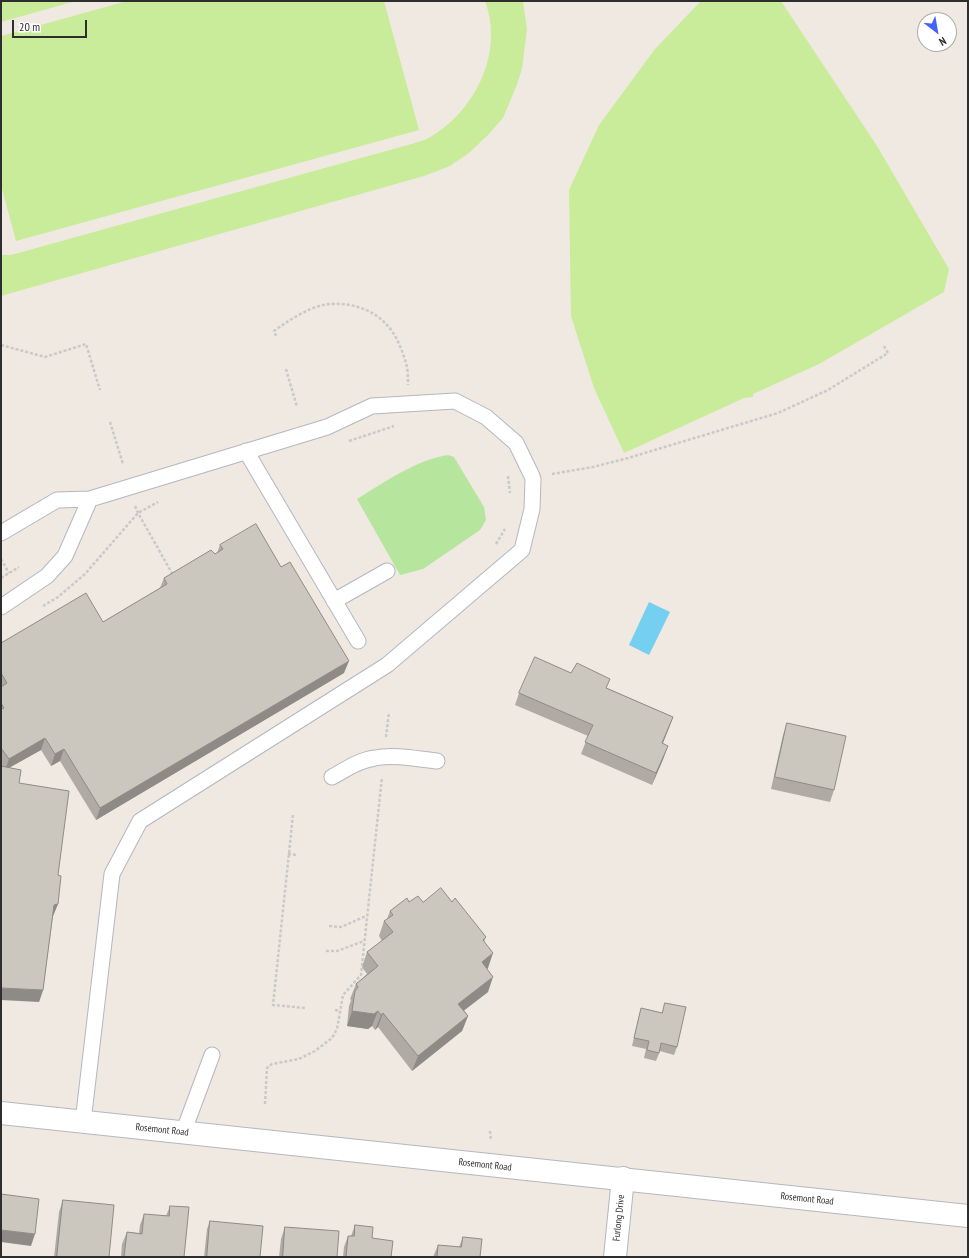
<!DOCTYPE html>
<html>
<head>
<meta charset="utf-8">
<style>
	body { margin:0 }
	#map { position:relative; width:969px; height:1258px; overflow:hidden; background:#efe9e1; font-family:"PT Sans Narrow",sans-serif }
	canvas { display:block }
	.frame { position:absolute; inset:0; border:2px solid #2e2e2e; pointer-events:none }
	.north { position:absolute; left:917px; top:12px; width:40px; height:40px; box-sizing:border-box; background:#fff; border:1px solid #ababab; border-radius:50%; rotate:149deg; font-size:11px; font-weight:700; line-height:16px; text-align:center; color:#2e2e2e }
	.north::after { content:''; display:block; margin:auto; width:14px; height:18px; background:#4264fb; clip-path:polygon(50% 0,100% 100%,50% 72%,0 100%) }
	.scale { position:absolute; left:12px; top:20px; width:75px; height:18px; box-sizing:border-box; border:2px solid #2e2e2e; border-top:0; padding-left:5px; font-size:12px; line-height:14px; white-space:nowrap; color:#2e2e2e; -webkit-text-stroke:3px #fff; paint-order:stroke }
</style>
</head>
<body>
<div id="map">
<canvas width="969" height="1258"></canvas>
<div class="frame"></div>
<div class="north">N</div>
<div class="scale">20 m</div>
</div>
<script>
const context = document.querySelector('canvas').getContext('2d');
context.lineJoin = 'round';
function paint(path, color) {
  context.fillStyle = color;
  context.fill(path, 'evenodd');
}
function strokePath(path, color, width, dash) {
  context.strokeStyle = color;
  context.lineWidth = width;
  context.lineCap = dash ? 'butt' : 'round';
  context.setLineDash(dash || []);
  context.stroke(path);
}
function drawText(font, color, halo, rows, align = 'center') {
  context.font = font + ' "PT Sans Narrow",sans-serif';
  context.lineWidth = 3;
  context.setLineDash([]);
  context.textBaseline = 'middle';
  context.strokeStyle = halo;
  context.fillStyle = color;
  for (const [text, x, y, turn = 0] of rows) {
    context.save();
    context.translate(x, y);
    context.rotate((+turn || 0) * Math.PI / 180);
    context.textAlign = isNaN(turn) ? turn : align;
    if (halo) context.strokeText(text, 0, 0);
    context.fillText(text, 0, 0);
    context.restore();
  }
}
paint(new Path2D(`
	M 448,455 L 454,457 L 484,507 L 486,520 L 480,530 L 423,569 L 400,575 L 357,499 C 383,483 418,459 448,455 Z`), '#b6e59e');
paint(new Path2D(`
	M 1,1 L 76,1 L 1,22 Z
	M 127,1 L 384,1 L 419,130 L 16,241 L 1,185 L 1,36 Z
	M 485,1 L 523,1 L 527,29 L 522,69 L 516,87 L 503,118 L 488,135 L 469,153 L 450,166 L 424,176 L 1,296 L 1,255 L 11,255 L 415,143 C 420,141 427,140 432,136 C 476,109 504,52 485,1 Z
	M 701,1 L 781,1 L 877,146 L 949,269 L 944,292 L 819,364 L 753,394 L 753,397 L 744,398 L 624,453 L 594,388 L 571,316 L 569,190 L 599,125 L 655,49 Z`), '#c9ec9a');
paint(new Path2D(`
	M 649,602 L 670,612 L 649,655 L 629,645 Z`), '#75cff0');
const lane = new Path2D(`
	M 246,451 L 358,641
	M 1,533 L 57,500 L 90,499 L 327,427 L 372,406 L 455,401 L 486,417 L 516,443 L 532,476 L 533,479 L 532,509 L 522,550 L 387,665 L 140,821 L 112,874 L 83,1122
	M 334,601 L 387,571
	M 1,607 L 47,576 L 65,556 L 90,499
	M 332,777 C 345,770 359,760 375,758 C 395,754 417,759 437,761
	M 183,1133 L 212,1055`);
const street = new Path2D(`
	M 615,1257 L 623,1178`);
const secondary = new Path2D(`
	M 1,1113 L 968,1216`);
strokePath(lane, '#b4b7c1', 17);
strokePath(street, '#b4b7c1', 24);
strokePath(secondary, '#b4b7c1', 24);
strokePath(new Path2D(`
	M 276,336 L 274,331 C 286,322 308,308 323,305 C 344,301 370,307 385,323 C 396,333 402,350 406,363 C 408,370 408,378 408,385
	M 1,345 L 45,357 L 86,344 L 100,390
	M 286,369 L 297,407
	M 110,422 L 123,464
	M 349,441 L 394,426
	M 552,474 L 593,467 L 628,458 L 778,413 L 828,390 L 888,353 L 884,346
	M 508,476 L 510,493
	M 135,506 L 138,513 L 173,575
	M 496,544 L 505,529
	M 1,559 L 9,573
	M 1,578 L 19,567
	M 43,606 L 58,597 L 85,574 L 138,513 L 158,502
	M 386,737 L 389,712
	M 293,815 L 273,1005 L 306,1008
	M 288,854 L 297,855
	M 329,926 L 341,927 L 366,916
	M 326,951 L 337,951 L 364,941
	M 335,1010 L 340,1011
	M 265,1104 L 267,1068 L 272,1064 L 299,1059 L 315,1051 L 332,1038 L 337,1029 L 343,995 L 361,975 L 382,777
	M 490,1131 L 491,1141`), '#c9c9c9', 2.5, [3, 2]);
strokePath(lane, '#fff', 15);
strokePath(street, '#fff', 22);
strokePath(secondary, '#fff', 22);
paint(new Path2D(`
	M 220,545 L 281,567 L 344,673 L 96,820 L 60,761 L 51,766 L 41,750 L 9,768 L 19,783 L 58,875 L 58,904 L 53,916 L 43,990 L 39,1002 L 2,766 L 1,766 L 1,643 L 103,622 L 160,588 L 164,578 L 217,553 Z
	M 607,688 L 673,717 L 663,743 L 664,757 L 652,785 L 581,754 L 588,736 L 515,705 L 519,693 Z
	M 787,723 L 834,790 L 830,802 L 771,789 L 783,735 Z
	M 409,902 L 452,902 L 486,937 L 484,942 L 488,968 L 487,969 L 488,992 L 464,1010 L 468,1016 L 462,1031 L 412,1071 L 378,1027 L 375,1030 L 372,1026 L 368,1029 L 347,1026 L 349,1006 L 351,1000 L 350,999 L 356,984 L 367,974 L 362,967 L 367,952 L 382,941 L 379,936 L 384,921 L 387,919 L 390,911 Z
	M 665,1003 L 677,1047 L 674,1055 L 660,1051 L 656,1061 L 644,1058 L 646,1049 L 632,1046 L 639,1016 L 641,1008 L 662,1013 Z
	M 63,1200 L 109,1257 L 54,1257 L 59,1212 Z
	M 170,1206 L 184,1257 L 121,1257 L 122,1244 L 127,1232 L 139,1233 L 140,1225 L 144,1214 L 166,1216 Z
	M 210,1221 L 260,1257 L 204,1257 L 207,1229 Z
	M 355,1225 L 372,1238 L 391,1257 L 343,1257 L 344,1247 L 348,1236 L 351,1236 Z
	M 285,1227 L 337,1257 L 279,1257 L 281,1239 Z
	M 463,1237 L 480,1257 L 433,1257 L 438,1245 L 459,1247 Z`), '#afaba4');
paint(new Path2D(`
	M 349,661 L 344,673 L 96,820 L 100,808 Z
	M 673,717 L 669,728 L 658,755 L 662,743 Z
	M 45,738 L 41,750 L 5,770 L 9,759 Z
	M 668,746 L 664,757 L 652,785 L 656,773 Z
	M 64,749 L 60,761 L 51,766 L 55,754 Z
	M 58,904 L 53,916 L 50,916 L 54,905 Z
	M 493,953 L 488,968 L 476,977 L 482,962 Z
	M 493,977 L 488,992 L 453,1019 L 458,1004 Z
	M 1,988 L 43,990 L 39,1002 L 1,1000 Z
	M 352,1011 L 378,1011 L 372,1026 L 368,1029 L 347,1026 Z
	M 383,1013 L 378,1027 L 375,1030 L 381,1015 Z
	M 468,1016 L 462,1031 L 412,1071 L 418,1056 Z
	M 1,1230 L 35,1234 L 31,1246 L 1,1242 Z`), '#8e8b86');
const building = new Path2D(`
	M 256,524 L 281,567 L 290,562 L 349,661 L 100,808 L 64,749 L 55,754 L 45,738 L 9,759 L 1,748 L 1,709 L 4,708 L 1,703 L 1,687 L 7,683 L 1,673 L 1,643 L 86,593 L 103,622 L 167,584 L 164,578 L 211,550 L 215,554 L 223,549 L 220,545 Z
	M 535,657 L 571,673 L 577,663 L 610,679 L 606,688 L 673,717 L 662,743 L 668,746 L 656,773 L 585,742 L 593,725 L 519,693 Z
	M 787,723 L 846,736 L 834,790 L 775,777 Z
	M 1,766 L 21,770 L 19,783 L 69,791 L 58,875 L 61,876 L 58,904 L 54,905 L 43,990 L 1,988 Z
	M 441,888 L 452,902 L 455,898 L 486,937 L 483,940 L 493,953 L 482,962 L 493,977 L 458,1004 L 468,1016 L 418,1056 L 383,1013 L 381,1015 L 378,1011 L 374,1014 L 352,1011 L 355,991 L 358,987 L 356,984 L 378,966 L 367,952 L 393,932 L 384,921 L 393,915 L 390,911 L 407,898 L 409,902 L 418,896 L 423,902 Z
	M 665,1003 L 686,1007 L 677,1047 L 661,1043 L 659,1053 L 647,1050 L 649,1041 L 634,1038 L 641,1008 L 662,1013 Z
	M 1,1194 L 39,1199 L 35,1234 L 1,1230 Z
	M 63,1200 L 114,1205 L 109,1257 L 57,1257 Z
	M 170,1206 L 189,1207 L 184,1257 L 124,1257 L 127,1232 L 142,1234 L 144,1214 L 169,1216 Z
	M 210,1221 L 263,1226 L 260,1257 L 207,1257 Z
	M 355,1225 L 373,1227 L 372,1238 L 393,1241 L 391,1257 L 346,1257 L 348,1236 L 354,1236 Z
	M 285,1227 L 339,1231 L 337,1257 L 283,1257 Z
	M 463,1237 L 482,1239 L 480,1257 L 437,1257 L 438,1245 L 461,1247 Z`);
paint(building, '#cbc7bf');
strokePath(building, '#8e8b86', 1);
drawText('10px', '#2e2e2e', '#fff', [
	["Rosemont Road",162,1130,6],
	["Rosemont Road",485,1165,6],
	["Rosemont Road",807,1199,6],
	["Furlong Drive",619,1218,-84]
]);
</script>
</body>
</html>
